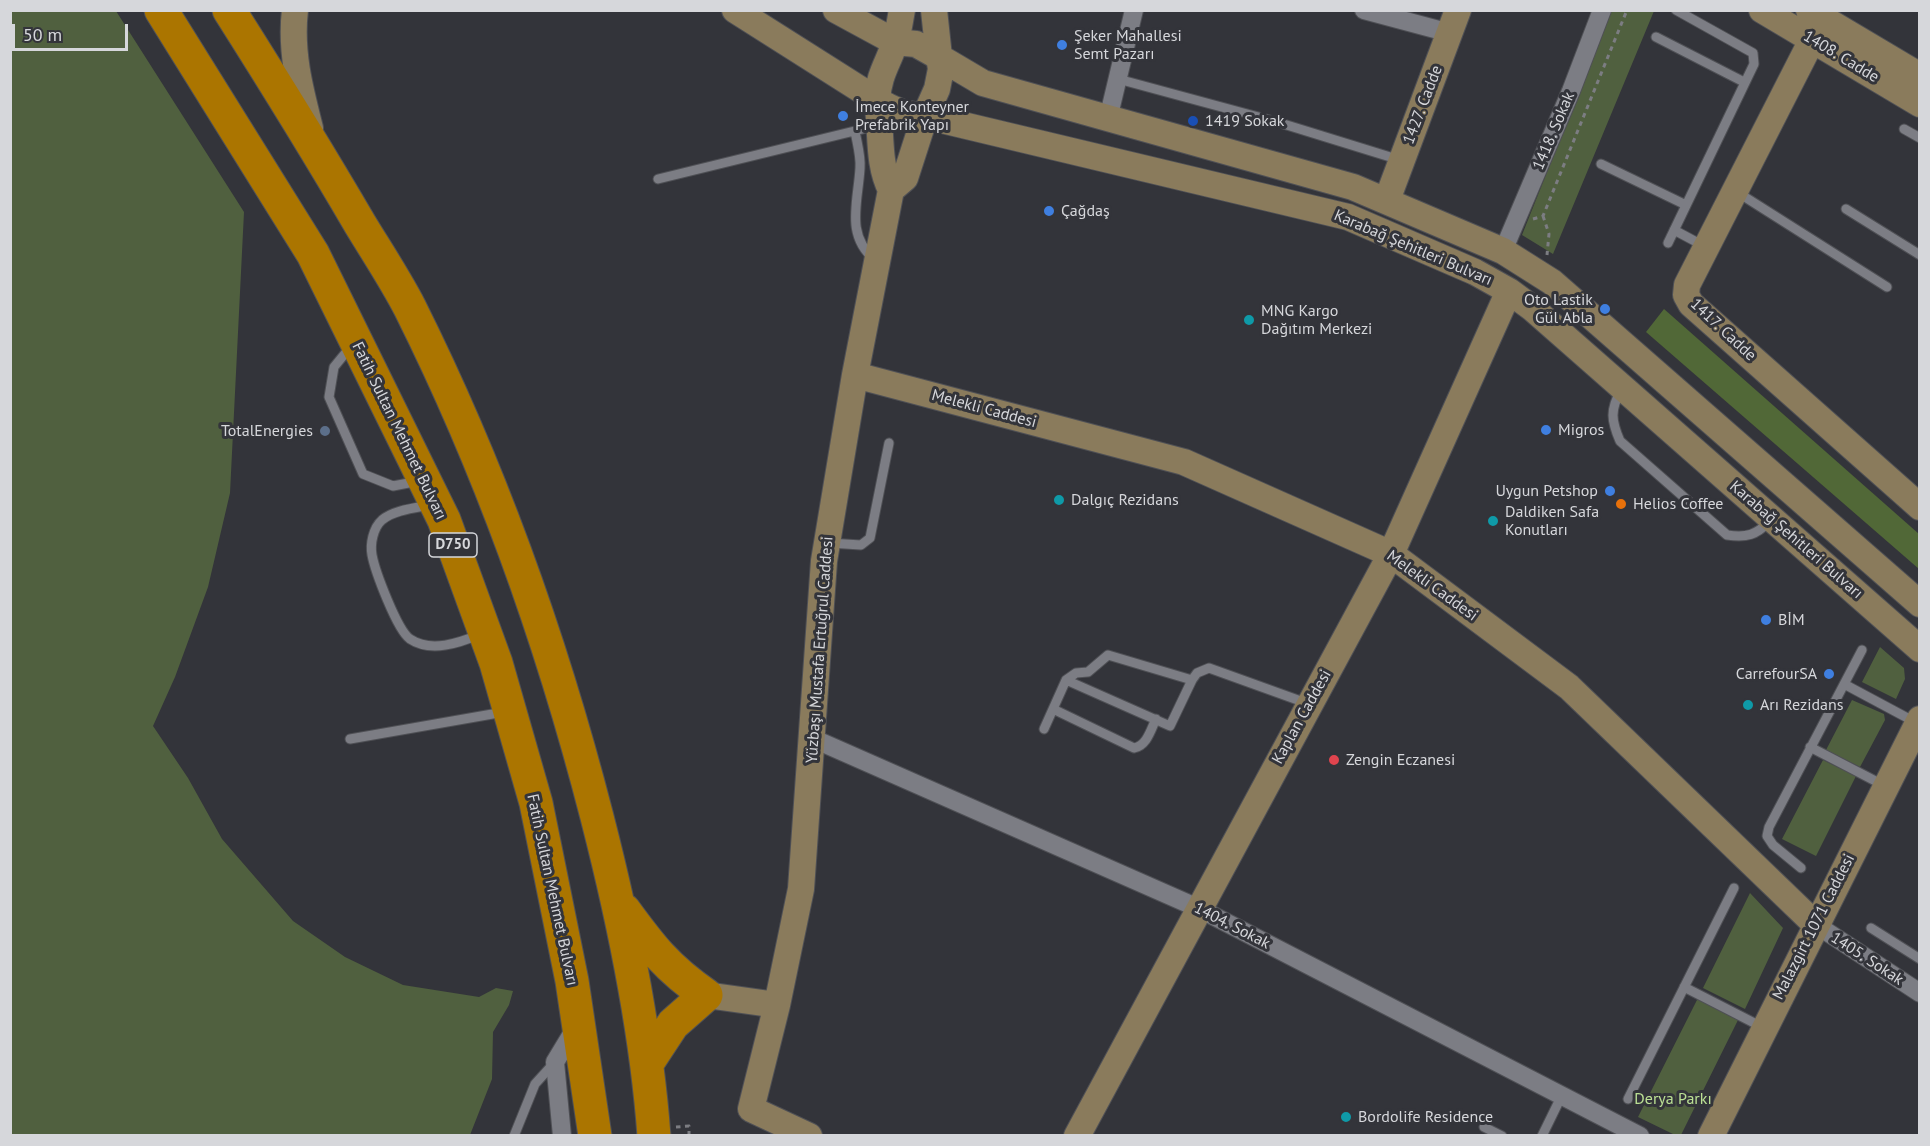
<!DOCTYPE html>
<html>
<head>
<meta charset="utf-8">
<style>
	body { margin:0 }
	#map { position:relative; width:1930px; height:1146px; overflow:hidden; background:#33343a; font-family:"PT Sans",sans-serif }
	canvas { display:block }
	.frame { position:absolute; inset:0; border:12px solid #d6d7db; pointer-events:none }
	.scale { position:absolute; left:12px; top:24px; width:116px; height:27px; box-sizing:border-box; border:3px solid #d6d7db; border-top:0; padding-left:8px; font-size:18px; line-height:21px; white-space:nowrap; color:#d6d7db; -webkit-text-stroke:4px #33343a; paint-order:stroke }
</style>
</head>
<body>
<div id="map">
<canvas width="1930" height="1146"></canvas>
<div class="frame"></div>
<div class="scale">50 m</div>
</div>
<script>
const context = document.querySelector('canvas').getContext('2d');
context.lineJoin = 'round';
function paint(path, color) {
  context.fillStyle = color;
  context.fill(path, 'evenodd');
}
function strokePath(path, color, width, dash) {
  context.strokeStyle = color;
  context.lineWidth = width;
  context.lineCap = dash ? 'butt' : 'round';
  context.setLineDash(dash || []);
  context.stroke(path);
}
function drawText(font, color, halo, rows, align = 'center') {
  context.font = font + ' "PT Sans",sans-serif';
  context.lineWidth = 6;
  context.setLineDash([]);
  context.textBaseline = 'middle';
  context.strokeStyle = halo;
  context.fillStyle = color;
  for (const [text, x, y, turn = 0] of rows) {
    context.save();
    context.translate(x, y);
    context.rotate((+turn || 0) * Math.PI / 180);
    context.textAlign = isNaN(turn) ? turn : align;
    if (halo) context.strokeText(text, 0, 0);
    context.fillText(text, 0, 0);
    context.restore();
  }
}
paint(new Path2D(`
	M 10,11 L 116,11 L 244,212 L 230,493 L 208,587 L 175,677 L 153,726 L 188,778 L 222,839 L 293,921 L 345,957 L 403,985 L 479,997 L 496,988 L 513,991 L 509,1005 L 493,1032 L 492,1079 L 470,1135 L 11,1135 Z
	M 1611,11 L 1654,11 L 1553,254 L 1522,235 Z
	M 1880,647 L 1904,668 L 1905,679 L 1896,699 L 1862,682 Z
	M 1852,700 L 1884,714 L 1885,720 L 1860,767 L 1826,750 Z
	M 1823,760 L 1856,776 L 1816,856 L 1782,839 Z
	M 1750,893 L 1783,928 L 1745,1009 L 1703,988 Z
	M 1698,998 L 1738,1020 L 1681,1135 L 1675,1135 L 1638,1117 Z`), '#50603f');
paint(new Path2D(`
	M 1664,309 L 1919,534 L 1919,569 L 1646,332 Z`), '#516837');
const lane = new Path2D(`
	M 1656,37 L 1744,82
	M 1118,79 L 1277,122 L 1400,160
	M 1904,129 L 1920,138
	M 855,131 C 857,143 861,156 860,168 C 858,203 845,235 875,260
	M 1601,164 L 1686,205
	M 658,179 L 879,125
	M 1737,192 L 1887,287
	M 1846,209 L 1920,255
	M 1674,230 L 1704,246
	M 1668,243 L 1754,64 L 1753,53 L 1676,10
	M 352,345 L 334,367 L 329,397 L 363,474 L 393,486 L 419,481
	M 1621,390 C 1610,410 1611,420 1620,441 L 1727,535 C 1747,538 1756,535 1770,521
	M 430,505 C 415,508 394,510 382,520 C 373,528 370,544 372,555 C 375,571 397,630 410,639 C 431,653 459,643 481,634
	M 829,543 L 861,545 L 870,538 L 889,443
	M 1066,680 L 1170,726 L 1192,680 L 1197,673 L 1209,668 L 1309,704
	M 1844,684 L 1915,722
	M 1053,709 L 1134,748 C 1147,746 1151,729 1156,719
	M 1044,729 L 1066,680 L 1076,673 L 1088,672 L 1108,655 L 1192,680
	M 350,739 L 504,712
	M 1810,747 L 1885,786
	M 1801,868 L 1773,845 L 1767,836 L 1769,827 L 1862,650
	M 1871,928 L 1920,959
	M 1684,987 L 1764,1028
	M 1628,1099 L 1734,888
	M 1484,1127 L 1502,1136
	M 514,1136 L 535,1084 L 555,1062
	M 1542,1136 L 1562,1095`);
const street = new Path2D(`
	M 1364,10 L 1450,33
	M 1108,119 L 1134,10
	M 1503,251 L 1571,91 L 1602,10
	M 814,739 L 1198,908 L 1640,1136
	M 1815,924 L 1920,993
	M 562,1136 L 555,1062 L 578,1024`);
const secondary = new Path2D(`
	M 295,10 C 290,51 300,89 310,128
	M 735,10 L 877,100 C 882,130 877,163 891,190 L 905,178 L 925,116 L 937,89 L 941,69 L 939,57 L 916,44 L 895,42 L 836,10
	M 902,10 C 900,20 899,30 896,39 C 889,63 879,72 877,100 C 893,110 906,115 925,116 L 1348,217 L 1475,272 L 1509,291 L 1532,308 L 1920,649
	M 934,10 L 939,57 L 983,83 L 1353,187 L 1503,251 L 1552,282 L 1920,604
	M 1762,10 L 1920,104
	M 1809,10 L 1920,76
	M 1812,40 L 1687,285 L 1686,295 L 1691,304 L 1920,507
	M 1387,200 L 1458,10
	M 855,375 L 1184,462 L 1391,554 L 1569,687 L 1815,924
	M 706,995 L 777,1005
	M 809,1136 L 751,1109 L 777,1005 L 801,889 L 824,561 L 855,375 L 891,190
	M 1077,1136 L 1391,554 L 1509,291
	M 1711,1136 L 1920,719`);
const highway = new Path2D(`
	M 161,10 L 313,254 L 444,520 L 496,663 L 536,803 L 572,981 L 595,1136
	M 229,10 C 274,81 318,152 360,224 C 377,252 395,279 410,308 C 491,470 552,642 597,817 C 624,922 646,1028 654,1136
	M 624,910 C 651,947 667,968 706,995 L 673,1024 L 648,1062`);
strokePath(lane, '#4f5055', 11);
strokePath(street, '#4f5055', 20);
strokePath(secondary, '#4f5055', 28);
strokePath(highway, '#4f5055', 35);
strokePath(new Path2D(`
	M 1543,216 L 1549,234 L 1547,255
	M 1533,219 L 1543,216 L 1627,10
	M 676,1127 L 689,1126 L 689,1136`), '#7c7d82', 3, [4.5, 4.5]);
strokePath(lane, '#7c7d84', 9);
strokePath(street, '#7c7d84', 18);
strokePath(secondary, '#8a7b5c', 26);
strokePath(highway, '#ab7500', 33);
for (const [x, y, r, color] of [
	[1062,45,6,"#3f7fe0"],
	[843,116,6,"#3f7fe0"],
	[1193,121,6,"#1a4fb4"],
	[1049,211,6,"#3f7fe0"],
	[1605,309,6,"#3f7fe0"],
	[1249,320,6,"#0f9aa8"],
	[1546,430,6,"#3f7fe0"],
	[325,431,6,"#5c6f8a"],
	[1610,491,6,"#3f7fe0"],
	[1059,500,6,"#0f9aa8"],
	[1621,504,6,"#e8710a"],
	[1493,521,6,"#0f9aa8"],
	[1766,620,6,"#3f7fe0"],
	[1829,674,6,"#3f7fe0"],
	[1748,705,6,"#0f9aa8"],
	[1334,760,6,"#e0444e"],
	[1346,1117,6,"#0f9aa8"]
]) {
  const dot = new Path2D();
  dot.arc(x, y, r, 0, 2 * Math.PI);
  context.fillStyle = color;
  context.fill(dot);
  strokePath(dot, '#33343a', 2);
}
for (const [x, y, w] of [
	[453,545,48]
]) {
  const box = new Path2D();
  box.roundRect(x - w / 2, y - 12, w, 24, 4.5);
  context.fillStyle = '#33343a';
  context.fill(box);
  strokePath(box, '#d6d7db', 1.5);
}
drawText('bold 15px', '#d6d7db', null, [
	["D750",453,545]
]);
drawText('16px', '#d6d7db', '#33343a', [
	["Şeker Mahallesi",1074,36],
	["Semt Pazarı",1074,54],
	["İmece Konteyner",855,107],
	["Prefabrik Yapı",855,125],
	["1419 Sokak",1205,121],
	["Çağdaş",1061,211],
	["Oto Lastik",1593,300,"right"],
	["Gül Abla",1593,318,"right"],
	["MNG Kargo",1261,311],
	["Dağıtım Merkezi",1261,329],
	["Migros",1558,430],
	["TotalEnergies",313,431,"right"],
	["Uygun Petshop",1598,491,"right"],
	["Dalgıç Rezidans",1071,500],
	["Helios Coffee",1633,504],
	["Daldiken Safa",1505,512],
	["Konutları",1505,530],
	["BİM",1778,620],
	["CarrefourSA",1817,674,"right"],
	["Arı Rezidans",1760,705],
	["Zengin Eczanesi",1346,760],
	["Bordolife Residence",1358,1117]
], 'left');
drawText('16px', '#d6d7db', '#33343a', [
	["1408. Cadde",1841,57,31],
	["1427. Cadde",1423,105,-69],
	["1418. Sokak",1554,131,-67],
	["Karabağ Şehitleri Bulvarı",1413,248,23],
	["1417. Cadde",1723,330,43],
	["Melekli Caddesi",984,409,15],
	["Fatih Sultan Mehmet Bulvarı",399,431,64],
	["Karabağ Şehitleri Bulvarı",1796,540,41],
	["Melekli Caddesi",1432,586,36],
	["Yüzbaşı Mustafa Ertuğrul Caddesi",820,650,-86],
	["Kaplan Caddesi",1302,717,-61],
	["Fatih Sultan Mehmet Bulvarı",552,890,78],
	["1404. Sokak",1232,926,27],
	["Malazgirt 1071 Caddesi",1814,927,-63],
	["1405. Sokak",1867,959,33]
]);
drawText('16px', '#bbe094', '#33343a', [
	["Derya Parkı",1673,1099]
]);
</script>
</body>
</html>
